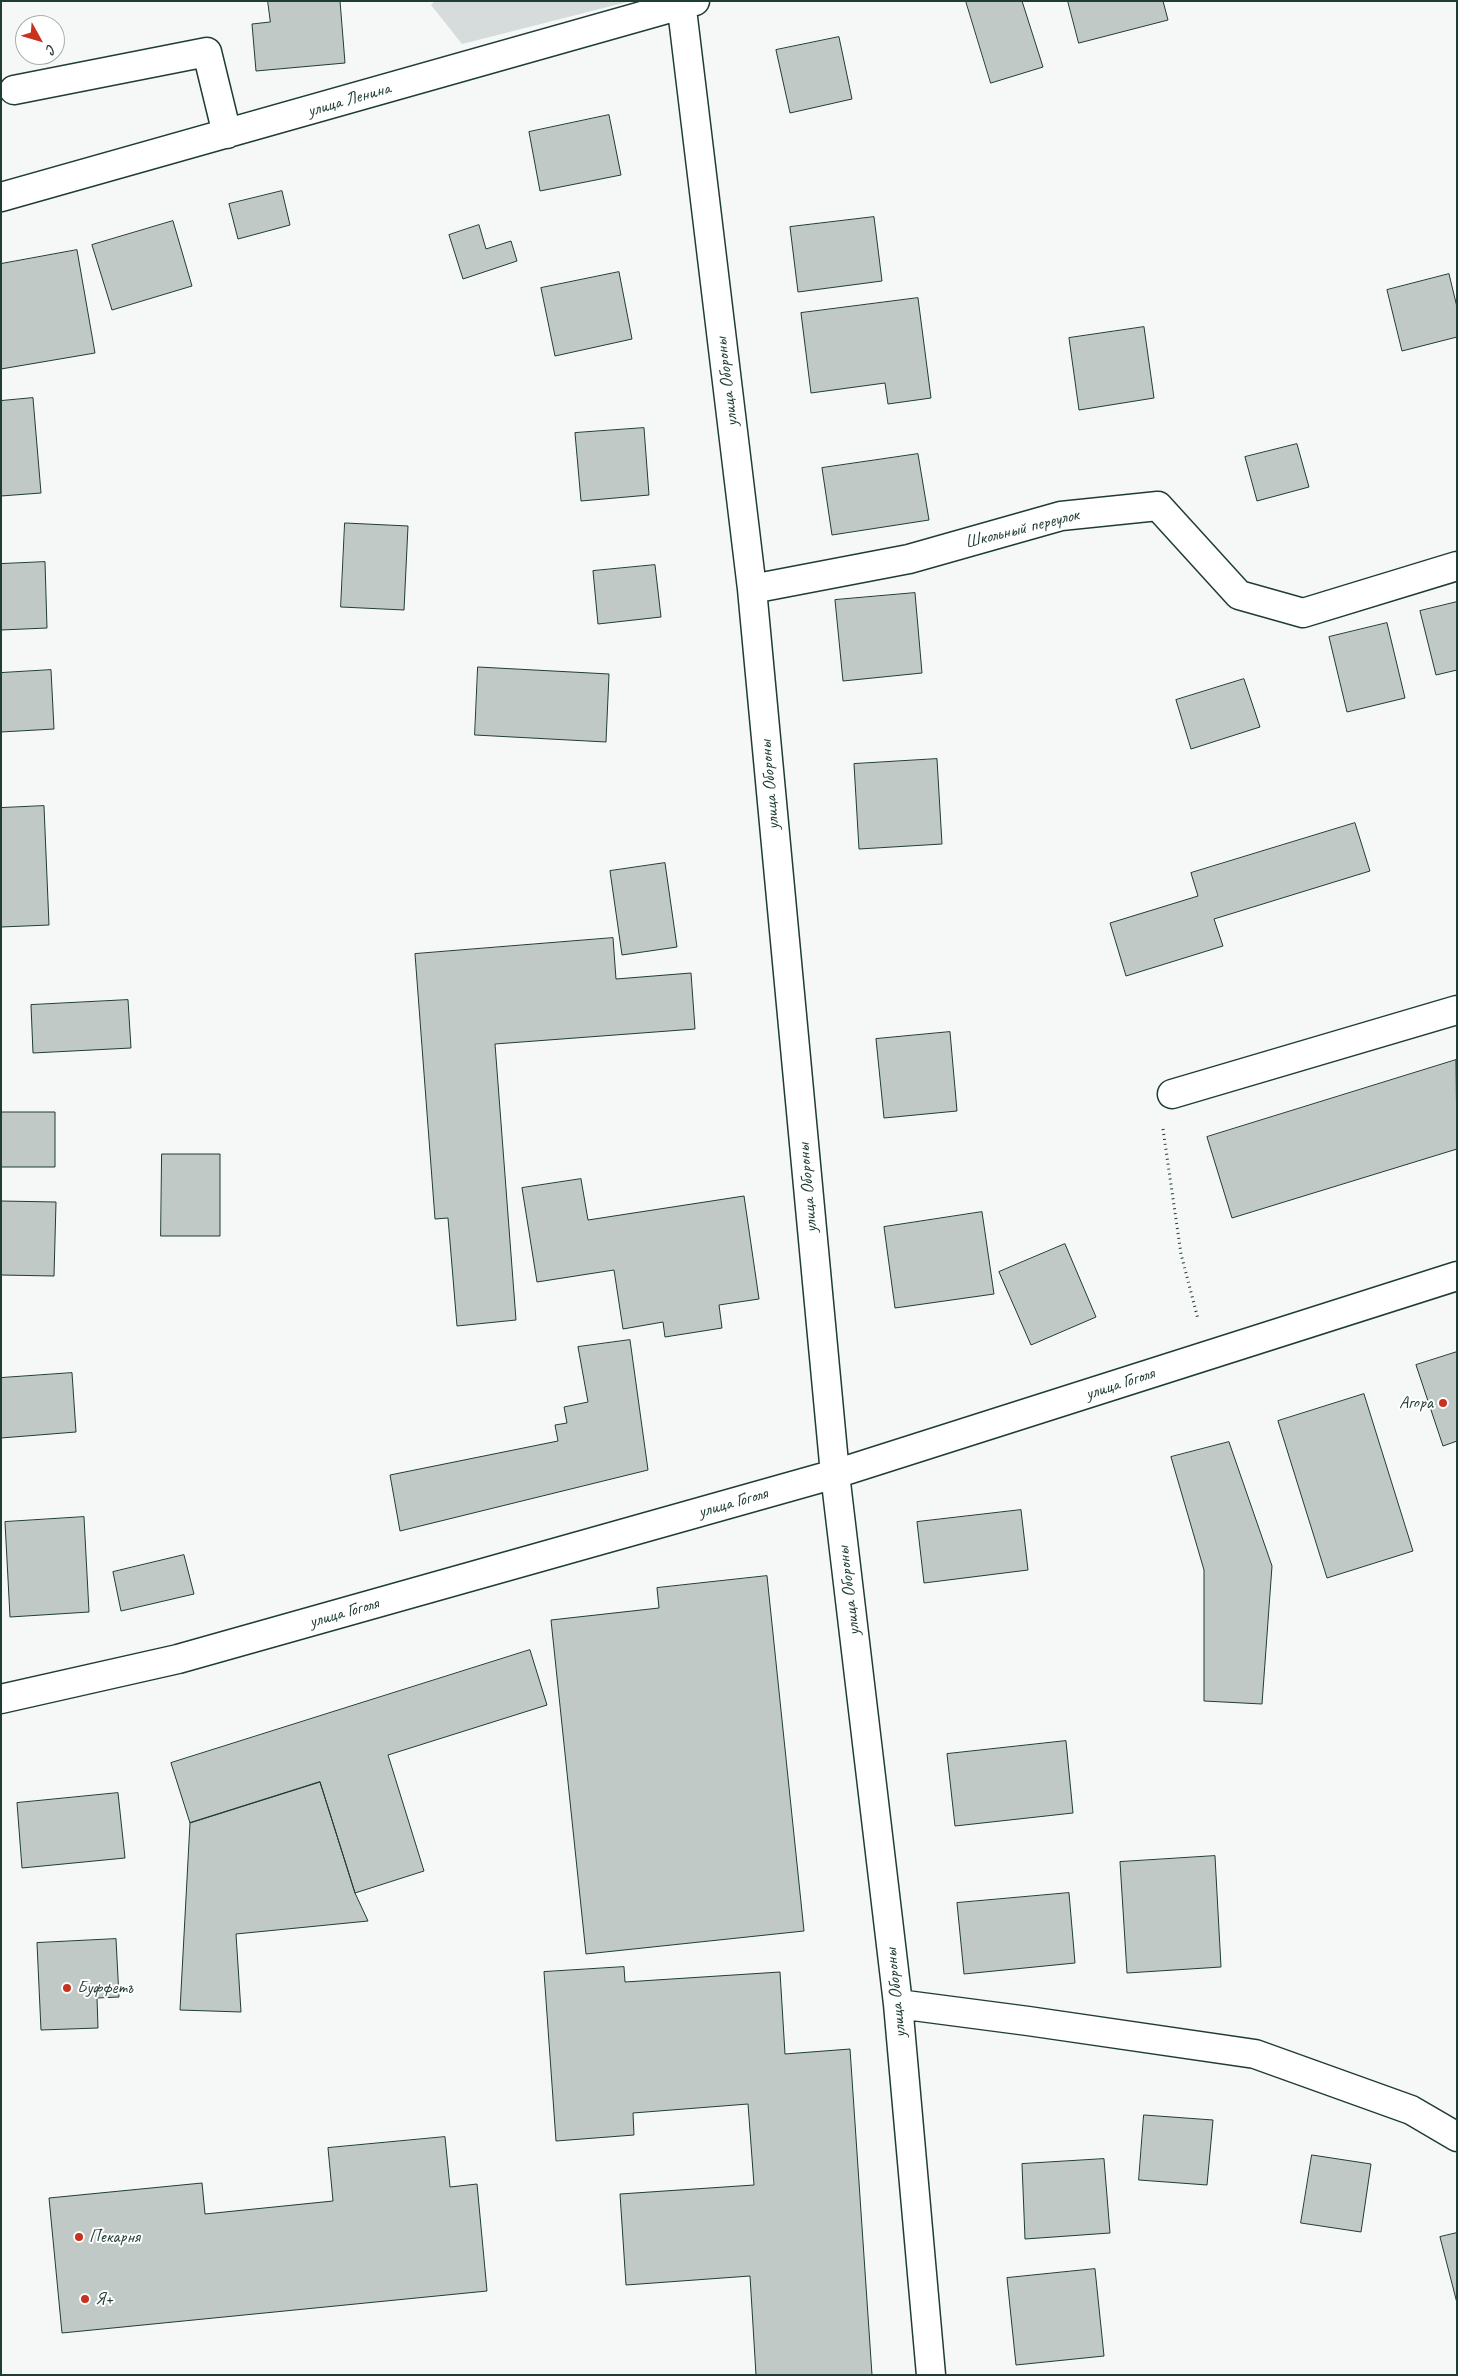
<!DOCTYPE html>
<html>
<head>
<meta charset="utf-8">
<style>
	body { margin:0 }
	#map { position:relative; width:1458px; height:2376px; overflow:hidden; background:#f6f7f7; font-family:Caveat,sans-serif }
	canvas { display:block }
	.frame { position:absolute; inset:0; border:2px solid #1f3d34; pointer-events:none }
	.north { position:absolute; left:15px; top:15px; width:50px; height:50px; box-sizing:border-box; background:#fff; border:1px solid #a5b1ae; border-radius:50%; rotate:129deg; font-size:14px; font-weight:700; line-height:20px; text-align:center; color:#1f3d34 }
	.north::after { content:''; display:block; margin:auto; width:18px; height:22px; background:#c8321e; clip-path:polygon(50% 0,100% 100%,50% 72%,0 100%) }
</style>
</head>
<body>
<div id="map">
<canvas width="1458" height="2376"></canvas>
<div class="frame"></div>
<div class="north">С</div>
</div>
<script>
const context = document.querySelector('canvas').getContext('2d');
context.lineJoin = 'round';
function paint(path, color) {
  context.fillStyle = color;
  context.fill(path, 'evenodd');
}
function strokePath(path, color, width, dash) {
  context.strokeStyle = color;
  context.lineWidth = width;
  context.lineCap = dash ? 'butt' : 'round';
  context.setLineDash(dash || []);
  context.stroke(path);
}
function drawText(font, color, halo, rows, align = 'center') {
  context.font = font + ' Caveat,sans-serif';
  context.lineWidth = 4;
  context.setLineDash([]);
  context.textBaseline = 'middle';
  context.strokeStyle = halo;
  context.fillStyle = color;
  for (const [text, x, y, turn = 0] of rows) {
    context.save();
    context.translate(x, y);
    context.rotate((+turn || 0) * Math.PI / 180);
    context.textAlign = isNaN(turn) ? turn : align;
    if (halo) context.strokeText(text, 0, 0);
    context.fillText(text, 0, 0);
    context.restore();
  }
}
paint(new Path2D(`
	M 435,1 L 631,1 L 462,44 L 431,5 Z`), '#d6dcdb');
const building = new Path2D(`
	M 268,1 L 340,1 L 345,63 L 256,71 L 252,24 L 270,22 Z
	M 966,1 L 1022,1 L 1043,67 L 991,83 Z
	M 1068,1 L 1163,1 L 1168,20 L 1079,43 Z
	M 839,37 L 852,99 L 790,113 L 776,50 Z
	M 609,115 L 621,175 L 540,191 L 529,132 Z
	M 282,191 L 290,225 L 238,239 L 229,204 Z
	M 874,217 L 882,281 L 798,292 L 790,227 Z
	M 173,221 L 192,286 L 112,310 L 92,245 Z
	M 479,225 L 486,249 L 511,241 L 517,261 L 463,279 L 449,235 Z
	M 77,250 L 95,353 L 1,369 L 1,264 Z
	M 619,272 L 632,339 L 555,356 L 541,288 Z
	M 1449,274 L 1457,307 L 1457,337 L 1402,351 L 1387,290 Z
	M 918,298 L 931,398 L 888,404 L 885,383 L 811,393 L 801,313 Z
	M 1144,327 L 1154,398 L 1079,410 L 1069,338 Z
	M 33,398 L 41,493 L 1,496 L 1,401 Z
	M 644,428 L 649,495 L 581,501 L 575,433 Z
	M 1297,444 L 1309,487 L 1257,501 L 1245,457 Z
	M 918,454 L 929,520 L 832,535 L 822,468 Z
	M 345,523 L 408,526 L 404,610 L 341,607 Z
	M 45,562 L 47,628 L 1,630 L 1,564 Z
	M 655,565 L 661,617 L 598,624 L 593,571 Z
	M 915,593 L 922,673 L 843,681 L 835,600 Z
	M 1457,602 L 1457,670 L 1436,675 L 1420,611 Z
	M 1387,623 L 1405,698 L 1347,712 L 1329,637 Z
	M 478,667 L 609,674 L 606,742 L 475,735 Z
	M 51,670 L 54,729 L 1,732 L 1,673 Z
	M 1244,679 L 1260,727 L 1191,749 L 1176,700 Z
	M 937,759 L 942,844 L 859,849 L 854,764 Z
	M 44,806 L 49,925 L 1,927 L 1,808 Z
	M 1355,823 L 1370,871 L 1214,919 L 1223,946 L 1126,976 L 1110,923 L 1198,896 L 1191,873 Z
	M 665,863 L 677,947 L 622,955 L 610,871 Z
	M 613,938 L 616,979 L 691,973 L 695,1029 L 495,1044 L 516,1320 L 457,1326 L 448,1218 L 435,1219 L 415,954 Z
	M 128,1000 L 131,1048 L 33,1053 L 31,1005 Z
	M 950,1032 L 957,1111 L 884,1118 L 876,1039 Z
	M 1456,1060 L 1457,1149 L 1232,1218 L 1207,1137 Z
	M 1,1112 L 55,1112 L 55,1167 L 1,1167 Z
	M 162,1154 L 220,1154 L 220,1236 L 161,1236 Z
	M 581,1179 L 588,1220 L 744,1196 L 759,1299 L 719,1305 L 722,1328 L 665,1337 L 663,1322 L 623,1329 L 614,1270 L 537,1282 L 522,1188 Z
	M 1,1201 L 56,1202 L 54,1276 L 1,1275 Z
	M 982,1212 L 994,1294 L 895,1308 L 884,1227 Z
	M 1065,1244 L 1096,1317 L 1031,1345 L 999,1272 Z
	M 630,1340 L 648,1470 L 400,1531 L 390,1475 L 558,1441 L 555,1425 L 567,1423 L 564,1407 L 588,1402 L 578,1347 Z
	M 1457,1352 L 1457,1441 L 1443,1446 L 1416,1365 Z
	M 72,1373 L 76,1432 L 1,1438 L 1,1378 Z
	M 1364,1394 L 1413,1551 L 1327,1578 L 1278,1421 Z
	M 1229,1442 L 1272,1566 L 1262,1704 L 1204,1701 L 1204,1570 L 1171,1457 Z
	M 1021,1510 L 1028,1570 L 924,1583 L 917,1522 Z
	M 84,1517 L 89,1612 L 10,1617 L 5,1522 Z
	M 184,1555 L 194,1594 L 121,1611 L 113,1572 Z
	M 767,1576 L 804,1931 L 586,1954 L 551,1620 L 659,1608 L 657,1588 Z
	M 530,1650 L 547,1705 L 388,1755 L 424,1871 L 355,1893 L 320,1782 L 190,1823 L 171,1763 Z
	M 1066,1741 L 1073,1813 L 955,1826 L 947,1754 Z
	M 320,1782 L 355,1893 L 368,1921 L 236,1934 L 241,2012 L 180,2010 L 190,1823 Z
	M 118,1793 L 125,1858 L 22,1868 L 17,1803 Z
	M 1215,1856 L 1221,1967 L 1127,1973 L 1120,1862 Z
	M 1069,1893 L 1075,1963 L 964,1974 L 957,1903 Z
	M 116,1939 L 119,1997 L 97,1998 L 98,2028 L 41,2030 L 37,1943 Z
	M 624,1967 L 625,1982 L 780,1972 L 785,2054 L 850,2049 L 872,2375 L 756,2375 L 750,2276 L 626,2285 L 620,2194 L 754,2185 L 748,2104 L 633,2113 L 634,2135 L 556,2141 L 544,1972 Z
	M 1144,2115 L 1213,2120 L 1207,2185 L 1139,2180 Z
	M 445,2137 L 450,2187 L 477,2184 L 487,2291 L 62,2333 L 49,2198 L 202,2183 L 205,2214 L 333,2201 L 328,2148 Z
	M 1312,2155 L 1371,2164 L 1361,2232 L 1301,2223 Z
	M 1104,2159 L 1110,2233 L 1025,2239 L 1022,2164 Z
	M 1457,2233 L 1457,2303 L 1440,2237 Z
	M 1095,2269 L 1104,2356 L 1016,2365 L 1007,2278 Z`);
paint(building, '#c0c9c6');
strokePath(building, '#1f3d34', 1);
const minor = new Path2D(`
	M 681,1 L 752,589 L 835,1474 L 898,2004 L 931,2375
	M 14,90 L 207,52 L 227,134
	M 1,197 L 695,1
	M 752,589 L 909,559 L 1061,516 L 1158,506 L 1239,595 L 1303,613 L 1457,566
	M 1172,1094 L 1457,1010
	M 1,1699 L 178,1659 L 835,1474 L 1457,1276
	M 898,2004 L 1028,2021 L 1255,2054 L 1411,2110 L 1457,2137`);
strokePath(minor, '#1f3d34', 31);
strokePath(new Path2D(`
	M 1163,1129 L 1181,1254 L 1198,1319`), '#1f3d34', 3, [1, 4]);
strokePath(minor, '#fff', 28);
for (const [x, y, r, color] of [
	[1443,1403,5,"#c8321e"],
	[67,1988,5,"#c8321e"],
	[79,2237,5,"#c8321e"],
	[85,2299,5,"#c8321e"]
]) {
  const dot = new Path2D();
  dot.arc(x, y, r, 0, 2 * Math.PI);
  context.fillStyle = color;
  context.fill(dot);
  strokePath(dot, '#fff', 2);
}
drawText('18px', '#1f3d34', '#fff', [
	["улица Ленина",349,100,-16],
	["улица Обороны",727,382,-97],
	["Школьный переулок",1022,529,-14],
	["улица Обороны",770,785,-95],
	["улица Обороны",808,1188,-95],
	["улица Гоголя",1120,1384,-18],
	["улица Гоголя",733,1503,-16],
	["улица Обороны",849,1591,-97],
	["улица Гоголя",344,1613,-16],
	["улица Обороны",896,1993,-96]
]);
drawText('18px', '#1f3d34', '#fff', [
	["Агора",1433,1403,"right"],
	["Буффетъ",77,1988],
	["Пекарня",89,2237],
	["Я+",95,2299]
], 'left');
</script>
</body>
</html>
